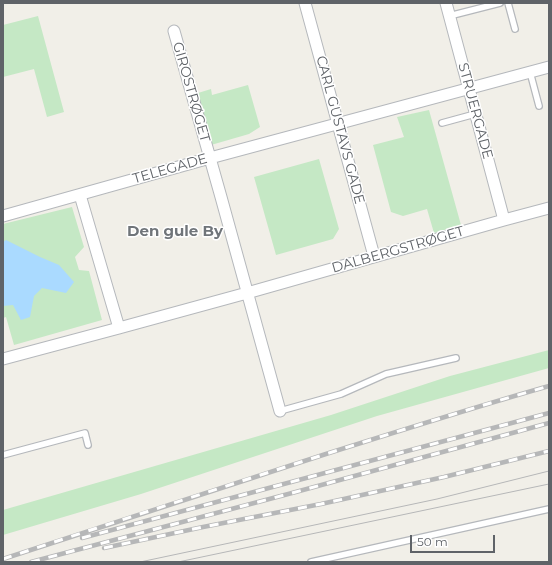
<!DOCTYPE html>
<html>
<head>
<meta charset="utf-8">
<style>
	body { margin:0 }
	#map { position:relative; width:552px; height:565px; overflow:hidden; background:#f1efe8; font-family:Montserrat,sans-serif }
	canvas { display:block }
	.frame { position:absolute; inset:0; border:4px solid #5f6368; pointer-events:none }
	.scale { position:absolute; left:410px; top:535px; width:85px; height:18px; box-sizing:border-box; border:2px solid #5f6368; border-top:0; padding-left:5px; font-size:12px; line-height:14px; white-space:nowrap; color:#5f6368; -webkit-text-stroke:3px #fff; paint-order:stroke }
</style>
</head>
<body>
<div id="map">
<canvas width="552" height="565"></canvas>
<div class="frame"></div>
<div class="scale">50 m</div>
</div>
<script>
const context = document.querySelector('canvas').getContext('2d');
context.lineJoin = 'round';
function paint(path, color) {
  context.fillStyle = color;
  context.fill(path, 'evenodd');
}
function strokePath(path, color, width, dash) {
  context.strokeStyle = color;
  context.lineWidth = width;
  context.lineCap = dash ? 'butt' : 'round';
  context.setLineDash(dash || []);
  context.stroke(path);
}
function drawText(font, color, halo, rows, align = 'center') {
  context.font = font + ' Montserrat,sans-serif';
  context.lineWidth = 3;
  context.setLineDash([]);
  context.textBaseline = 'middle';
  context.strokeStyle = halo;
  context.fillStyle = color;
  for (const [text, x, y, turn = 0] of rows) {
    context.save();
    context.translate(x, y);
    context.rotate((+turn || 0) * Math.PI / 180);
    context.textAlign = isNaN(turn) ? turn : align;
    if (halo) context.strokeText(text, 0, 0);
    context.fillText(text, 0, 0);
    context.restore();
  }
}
paint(new Path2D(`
	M 38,16 L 64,112 L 47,117 L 34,69 L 3,77 L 3,25 Z
	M 248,85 L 260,127 L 249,134 L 211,145 L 198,93 L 211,89 L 212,95 Z
	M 429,110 L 461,225 L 434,233 L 427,209 L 403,216 L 391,212 L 373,145 L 404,137 L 397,117 Z
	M 319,159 L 339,229 L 333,239 L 276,255 L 254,177 Z
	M 72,207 L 84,247 L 75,257 L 79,270 L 89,271 L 102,320 L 14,345 L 6,317 L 3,318 L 3,224 Z
	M 549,350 L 549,368 L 377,416 L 141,494 L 3,535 L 3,510 L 331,415 L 450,376 Z`), '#c5e8c5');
paint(new Path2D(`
	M 6,240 L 40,257 L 59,265 L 74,282 L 66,293 L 42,288 L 34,296 L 30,317 L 21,320 L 13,305 L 3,306 L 3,264 L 4,260 L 3,242 Z`), '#aadaff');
const service = new Path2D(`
	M 508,3 L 515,29
	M 449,16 L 500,3
	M 530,72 L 539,106
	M 442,123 L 475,114
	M 280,411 L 341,394 L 386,374 L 456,358
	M 3,455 L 85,433 L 88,445
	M 311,562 L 549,509`);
const minor = new Path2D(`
	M 305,3 L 374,256
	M 446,3 L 504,220
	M 174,31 L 221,197 L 280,411
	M 80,195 L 119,328
	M 3,216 L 210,158 L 549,67
	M 3,359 L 119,328 L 247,293 L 504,220 L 549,208`);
strokePath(service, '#b5b8bc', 8);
strokePath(minor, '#b5b8bc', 13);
strokePath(service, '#fff', 5.5);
strokePath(minor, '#fff', 11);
strokePath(new Path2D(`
	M 140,562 L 437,499 L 549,471
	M 178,562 L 549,484`), '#b6b7b8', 1);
const rail = new Path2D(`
	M 82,538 L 549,413
	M 104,548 L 203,527 L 321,504 L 444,477 L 549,451
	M 3,559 C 111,523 220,488 329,453 C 402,430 475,407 549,386
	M 31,562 L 292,493 L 549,423`);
strokePath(rail, '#b6b7b8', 4.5);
strokePath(rail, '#fff', 3, [9]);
drawText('14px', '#5f6368', '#fff', [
	["GIROSTRØGET",191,92,74],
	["STRUERGADE",475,111,75],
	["CARL GUSTAVS GADE",340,130,75],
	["TELEGADE",170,169,-16],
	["DALBERGSTRØGET",398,250,-16]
]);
drawText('bold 15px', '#70757a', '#fff', [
	["Den gule By",175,232]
]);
</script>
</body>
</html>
